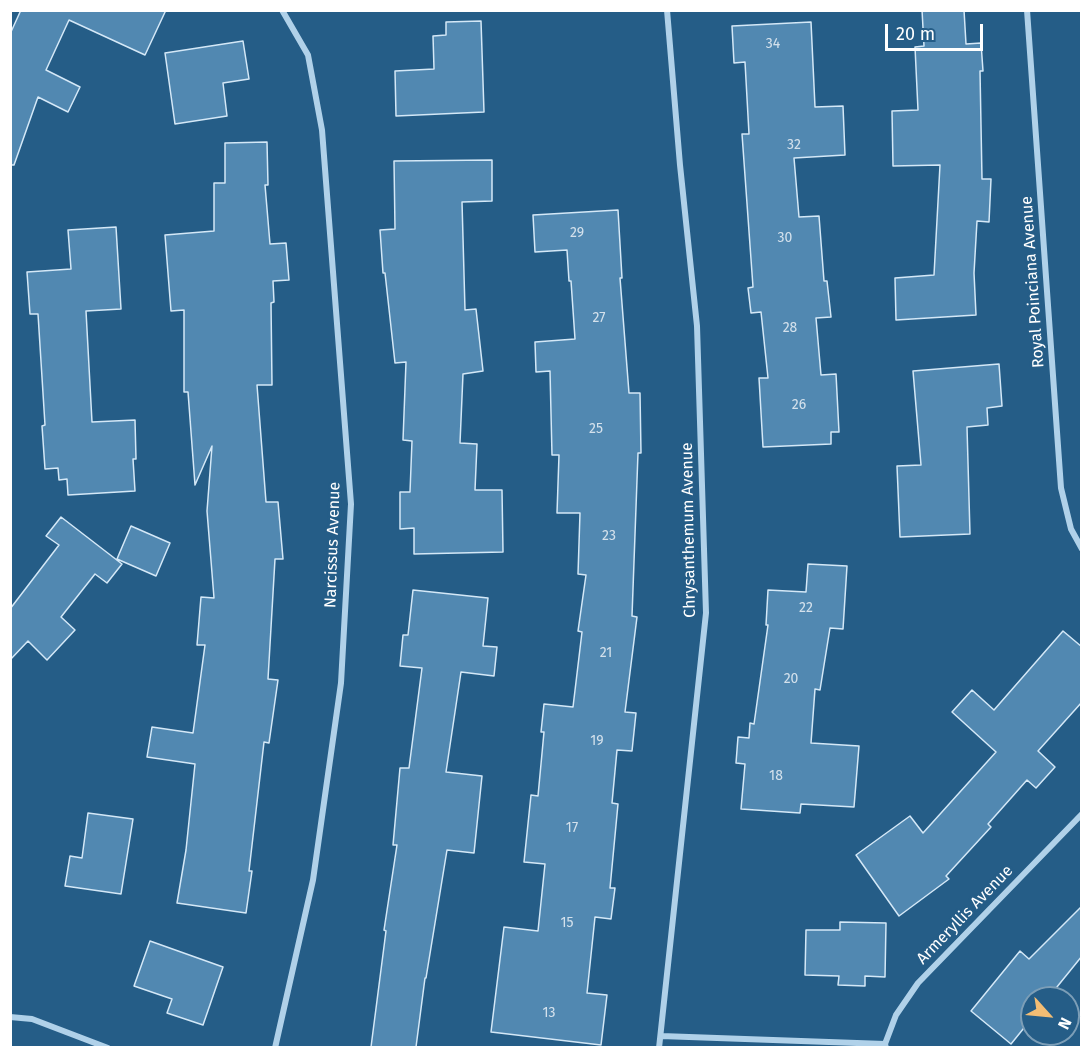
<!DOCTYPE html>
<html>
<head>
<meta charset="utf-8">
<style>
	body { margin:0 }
	#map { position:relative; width:1092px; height:1058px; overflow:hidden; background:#255d87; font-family:"Fira Sans",sans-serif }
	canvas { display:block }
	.frame { position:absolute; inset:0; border:12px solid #fff; pointer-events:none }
	.north { position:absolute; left:1020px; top:986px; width:60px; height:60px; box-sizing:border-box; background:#255d87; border:2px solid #7c9eb7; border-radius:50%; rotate:117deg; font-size:16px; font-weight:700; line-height:24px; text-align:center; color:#fff }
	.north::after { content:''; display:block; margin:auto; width:21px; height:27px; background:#f3bd74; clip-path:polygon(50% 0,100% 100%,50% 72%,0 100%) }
	.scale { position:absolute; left:885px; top:24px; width:98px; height:27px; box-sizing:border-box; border:3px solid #fff; border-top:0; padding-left:8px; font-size:18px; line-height:21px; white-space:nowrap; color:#fff; -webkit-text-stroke:4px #255d87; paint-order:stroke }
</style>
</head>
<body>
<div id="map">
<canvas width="1092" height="1058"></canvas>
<div class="frame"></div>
<div class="north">N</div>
<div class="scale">20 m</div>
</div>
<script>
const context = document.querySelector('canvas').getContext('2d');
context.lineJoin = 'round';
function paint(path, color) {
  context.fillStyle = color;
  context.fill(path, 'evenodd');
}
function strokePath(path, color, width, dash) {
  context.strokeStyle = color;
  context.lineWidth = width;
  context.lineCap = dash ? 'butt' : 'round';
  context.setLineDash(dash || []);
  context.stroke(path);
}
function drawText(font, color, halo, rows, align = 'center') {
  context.font = font + ' "Fira Sans",sans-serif';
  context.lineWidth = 5;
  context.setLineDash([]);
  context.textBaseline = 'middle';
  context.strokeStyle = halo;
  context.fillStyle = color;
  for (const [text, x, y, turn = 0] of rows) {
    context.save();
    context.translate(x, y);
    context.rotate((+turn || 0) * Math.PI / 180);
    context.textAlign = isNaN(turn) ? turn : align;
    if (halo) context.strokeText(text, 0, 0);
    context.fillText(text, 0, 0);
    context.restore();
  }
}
const building = new Path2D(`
	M 21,10 L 166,10 L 145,55 L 69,20 L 46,70 L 80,87 L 68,112 L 38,97 L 14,165 L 10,165 L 10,34 Z
	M 922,10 L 964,10 L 966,44 L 981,43 L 983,71 L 980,71 L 982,179 L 991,179 L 989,222 L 977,221 L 974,273 L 976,315 L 896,320 L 895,278 L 934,275 L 940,165 L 893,166 L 892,111 L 918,110 L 915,47 L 924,46 Z
	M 481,21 L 484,112 L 396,116 L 395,71 L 434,69 L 433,36 L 446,35 L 446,22 Z
	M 811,22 L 815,107 L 843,106 L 845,155 L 794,158 L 799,217 L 819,216 L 824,281 L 827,281 L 831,317 L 816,318 L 821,375 L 836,374 L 839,432 L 831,432 L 831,444 L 763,447 L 759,378 L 768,378 L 761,312 L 751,313 L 748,288 L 753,287 L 742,134 L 749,134 L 745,62 L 734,63 L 732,26 Z
	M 243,41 L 249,79 L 223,83 L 227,116 L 175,124 L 165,53 Z
	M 267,142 L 268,185 L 265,185 L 270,244 L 286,243 L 289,280 L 273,281 L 274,302 L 271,303 L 272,385 L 257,385 L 266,502 L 278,502 L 283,559 L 275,559 L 268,679 L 278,680 L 269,743 L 264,742 L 249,871 L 252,871 L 246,913 L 177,903 L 186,850 L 195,764 L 147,757 L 152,727 L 193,733 L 205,645 L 197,645 L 201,597 L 214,598 L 207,511 L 212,446 L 195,485 L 188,392 L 184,392 L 184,310 L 171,311 L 165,235 L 214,231 L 214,183 L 225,183 L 225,143 Z
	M 492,160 L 492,201 L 462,202 L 465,310 L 476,309 L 483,371 L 463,374 L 460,443 L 477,444 L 475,490 L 502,490 L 503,552 L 414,554 L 414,528 L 400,529 L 400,492 L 410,492 L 412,441 L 403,440 L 406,362 L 395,363 L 385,273 L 383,273 L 380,230 L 395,229 L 394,161 Z
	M 618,210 L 622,278 L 620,278 L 629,393 L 640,393 L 641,453 L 638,453 L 632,616 L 637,617 L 625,712 L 636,713 L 632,751 L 617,750 L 612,803 L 618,804 L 610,888 L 615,888 L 611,919 L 595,917 L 587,993 L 607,995 L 601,1045 L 491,1032 L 504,927 L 538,931 L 545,864 L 524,862 L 531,795 L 538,796 L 544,732 L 541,732 L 544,704 L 573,707 L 582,632 L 578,631 L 586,575 L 578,574 L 580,513 L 557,513 L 559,455 L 552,455 L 550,371 L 536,372 L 535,342 L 575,339 L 571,281 L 569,281 L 567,250 L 535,252 L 533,215 Z
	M 116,227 L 121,309 L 86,311 L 92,422 L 135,420 L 136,459 L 133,459 L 135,491 L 68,495 L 67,479 L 59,480 L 58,468 L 45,469 L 42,426 L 45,425 L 38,314 L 30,314 L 27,272 L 71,269 L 68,230 Z
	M 999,364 L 1002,406 L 987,408 L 988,425 L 967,427 L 970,534 L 900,537 L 897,466 L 921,465 L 913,371 Z
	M 61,517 L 122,564 L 107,583 L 95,574 L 61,617 L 75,630 L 47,660 L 28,641 L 10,660 L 10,609 L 59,545 L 46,536 Z
	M 131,526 L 170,543 L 156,576 L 117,559 Z
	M 808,564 L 847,566 L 843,629 L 830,628 L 820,690 L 815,689 L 811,743 L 859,746 L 854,807 L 801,804 L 800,813 L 741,809 L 745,764 L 736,763 L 738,737 L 749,738 L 750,723 L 754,724 L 768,625 L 766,625 L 768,590 L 806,592 Z
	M 413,590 L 488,598 L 483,646 L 497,647 L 494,676 L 461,672 L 446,772 L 482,776 L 474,853 L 447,850 L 426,978 L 425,978 L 416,1047 L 371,1047 L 386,931 L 384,930 L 397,845 L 393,845 L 400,768 L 409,768 L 422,668 L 400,666 L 403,635 L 408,635 Z
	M 1063,631 L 1082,647 L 1082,702 L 1038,751 L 1055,767 L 1036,788 L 1027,780 L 988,824 L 991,827 L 946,876 L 949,879 L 899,916 L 856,855 L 910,816 L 923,833 L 996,752 L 952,712 L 972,690 L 994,710 Z
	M 88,813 L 133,819 L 121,894 L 65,886 L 70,856 L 82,858 Z
	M 1082,906 L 1082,956 L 1048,998 L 1032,998 L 1032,1018 L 1011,1044 L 971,1011 L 1020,951 L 1029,959 Z
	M 840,922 L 886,923 L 885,977 L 865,976 L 865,986 L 838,985 L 839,976 L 805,975 L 806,930 L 840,930 Z
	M 150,941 L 223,967 L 203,1025 L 167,1013 L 172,999 L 134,986 Z`);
paint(building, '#5188b1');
strokePath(building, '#d4e8f7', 1.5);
strokePath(new Path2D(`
	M 1027,10 L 1061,488 L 1071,529 L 1082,549
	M 10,1017 L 32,1019 L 108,1048
	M 661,1036 L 885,1044
	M 275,1048 L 313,880 L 341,683 L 351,504 L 322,130 L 308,55 L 282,10
	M 659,1048 L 706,613 L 697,326 L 680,165 L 667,10
	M 886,1048 L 885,1044 L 896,1015 L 918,983 L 1082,814`), '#b0d1e9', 6);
drawText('14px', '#d4e1ec', null, [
	["34",773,44],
	["32",794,145],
	["29",577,233],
	["30",785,238],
	["27",599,318],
	["28",790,328],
	["26",799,405],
	["25",596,429],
	["23",609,536],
	["22",806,608],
	["21",606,653],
	["20",791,679],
	["19",597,741],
	["18",776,776],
	["17",572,828],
	["15",567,923],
	["13",549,1013]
]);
drawText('16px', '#fff', '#255d87', [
	["Royal Poinciana Avenue",1033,282,-94],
	["Chrysanthemum Avenue",689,530,-91],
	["Narcissus Avenue",333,545,-88],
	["Armeryllis Avenue",965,915,-46]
]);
</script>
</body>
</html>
